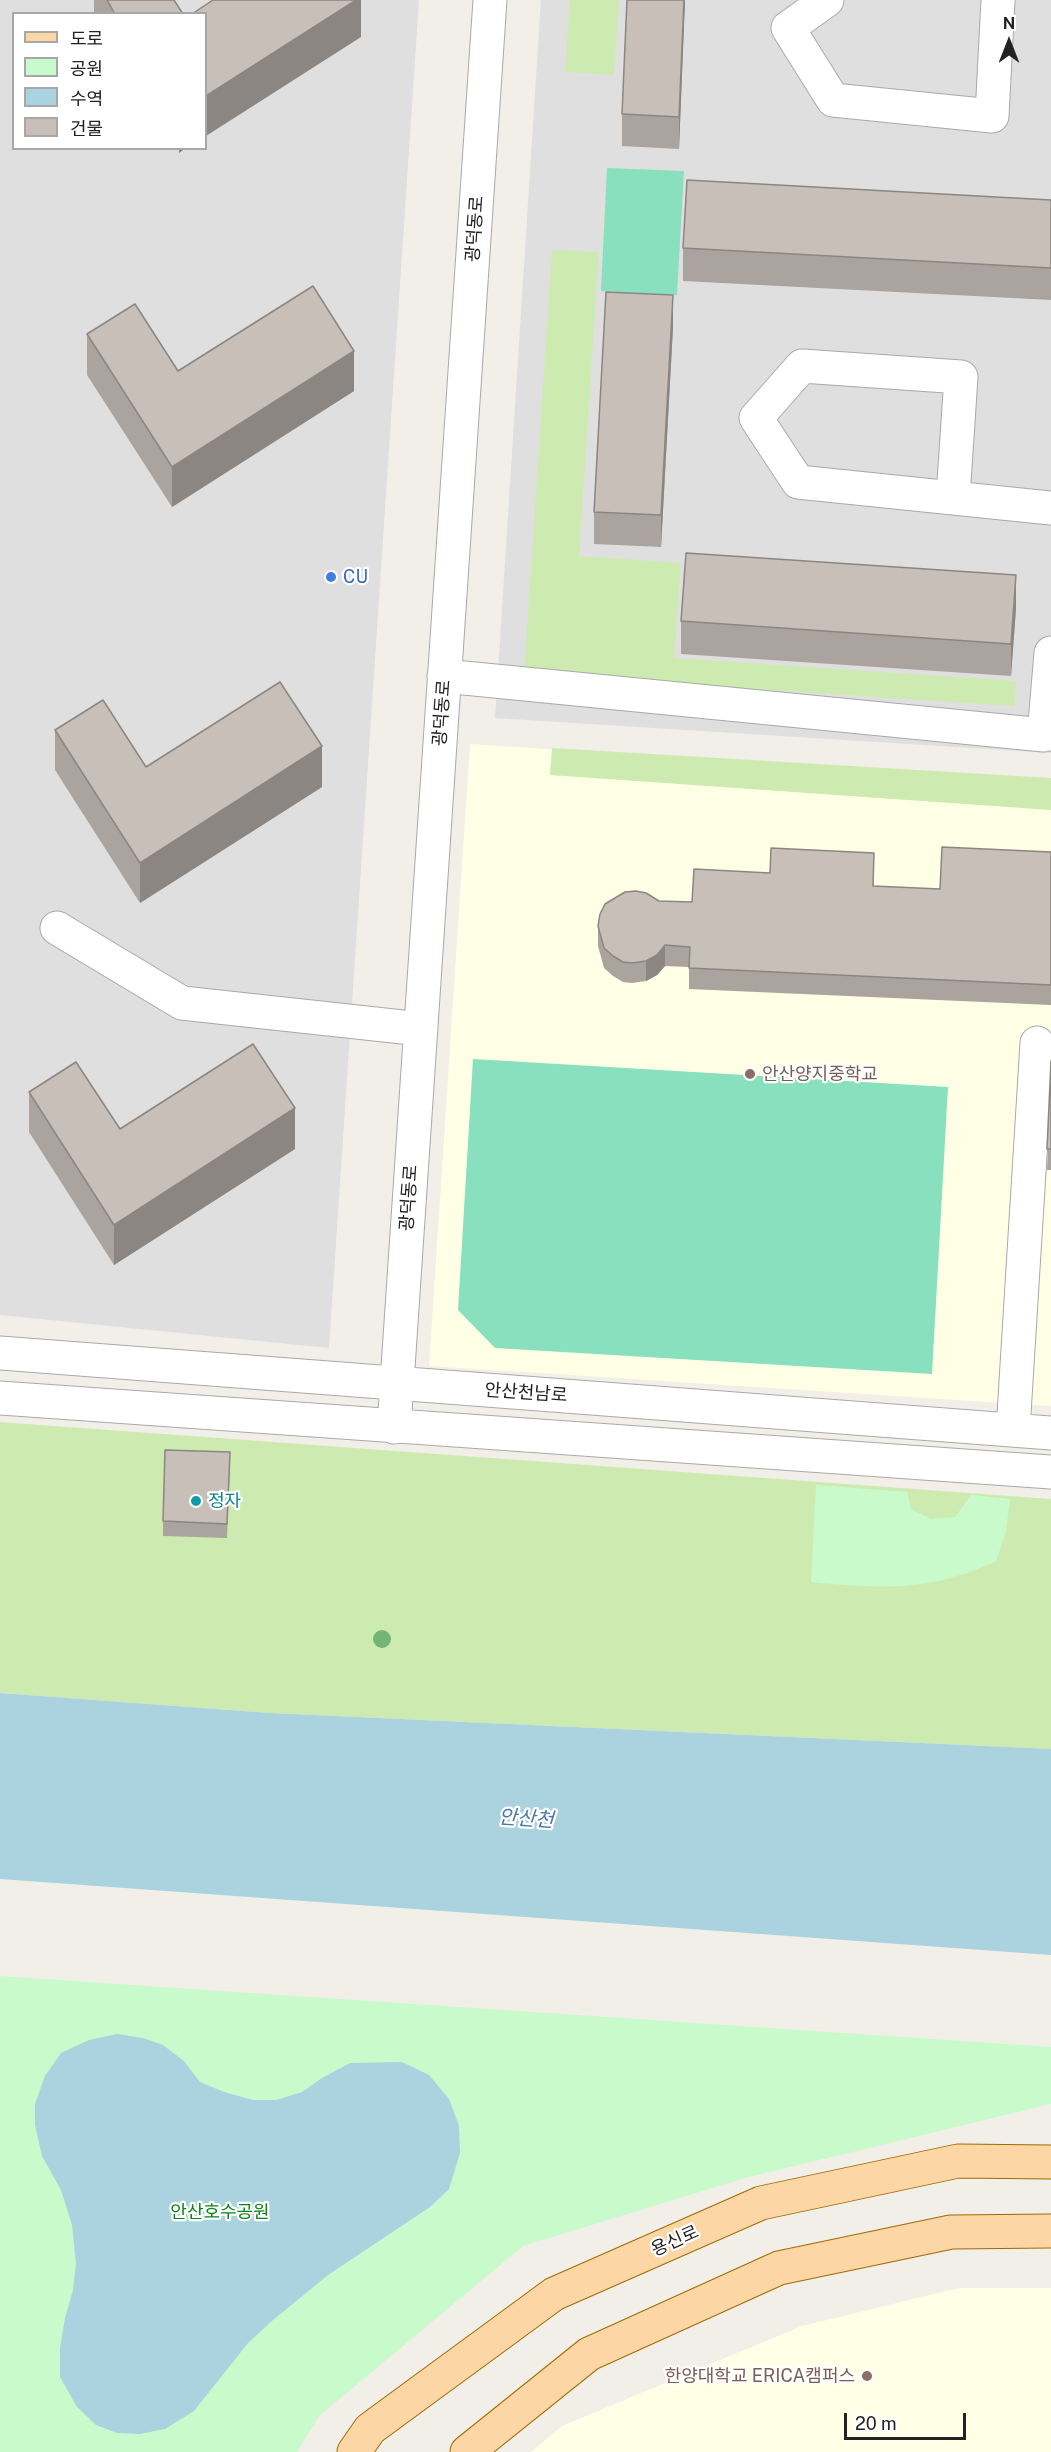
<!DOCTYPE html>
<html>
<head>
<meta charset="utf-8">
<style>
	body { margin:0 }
	#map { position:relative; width:1051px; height:2452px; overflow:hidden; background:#f2efe9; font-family:"Public Sans","Noto Sans KR",sans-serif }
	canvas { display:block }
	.legend { position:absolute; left:12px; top:12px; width:195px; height:138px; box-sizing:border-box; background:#fff; border:2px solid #a7a7a7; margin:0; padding:8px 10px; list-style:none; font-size:18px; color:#222 }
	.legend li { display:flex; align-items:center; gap:12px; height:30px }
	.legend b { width:30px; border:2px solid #a7a7a7 }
	.north { position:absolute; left:979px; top:12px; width:60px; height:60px; -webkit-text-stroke:4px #fff; paint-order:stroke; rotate:0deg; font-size:16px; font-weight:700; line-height:24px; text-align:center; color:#222 }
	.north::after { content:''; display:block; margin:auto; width:21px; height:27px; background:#222; clip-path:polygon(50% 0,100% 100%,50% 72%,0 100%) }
	.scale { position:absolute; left:844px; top:2413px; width:122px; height:27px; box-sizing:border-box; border:3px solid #222; border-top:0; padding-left:8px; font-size:18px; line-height:21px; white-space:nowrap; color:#222; -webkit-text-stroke:4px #fff; paint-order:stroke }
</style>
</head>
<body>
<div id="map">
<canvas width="1051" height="2452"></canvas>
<ul class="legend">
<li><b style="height:8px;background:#fcd6a4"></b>도로</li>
<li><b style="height:16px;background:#c8facc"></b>공원</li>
<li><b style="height:16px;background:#aad3df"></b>수역</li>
<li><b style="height:16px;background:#c7bfb8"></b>건물</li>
</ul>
<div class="north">N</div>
<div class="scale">20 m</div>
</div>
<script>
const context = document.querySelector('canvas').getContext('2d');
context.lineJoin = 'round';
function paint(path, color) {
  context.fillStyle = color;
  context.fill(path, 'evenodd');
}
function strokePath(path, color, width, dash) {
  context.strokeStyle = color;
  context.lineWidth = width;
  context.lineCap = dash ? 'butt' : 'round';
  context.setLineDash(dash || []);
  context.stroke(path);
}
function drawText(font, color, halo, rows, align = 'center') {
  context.font = font + ' "Public Sans","Noto Sans KR",sans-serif';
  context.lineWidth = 4.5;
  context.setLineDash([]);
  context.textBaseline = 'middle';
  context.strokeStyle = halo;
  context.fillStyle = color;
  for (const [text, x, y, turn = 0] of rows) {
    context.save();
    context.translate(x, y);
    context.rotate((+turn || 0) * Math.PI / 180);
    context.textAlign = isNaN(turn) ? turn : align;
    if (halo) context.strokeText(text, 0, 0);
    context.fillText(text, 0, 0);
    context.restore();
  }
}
paint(new Path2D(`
	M 0,0 L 419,0 L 329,1348 L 0,1315 ZM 14,14 L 206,14 L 206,148 L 14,148 Z
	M 541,0 L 1051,0 L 1051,753 L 495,718 Z`), '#e0dfdf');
paint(new Path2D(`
	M 470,744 L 1051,782 L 1051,1406 L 429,1366 Z
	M 959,2288 L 1051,2288 L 1051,2452 L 531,2452 L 562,2426 L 802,2326 Z`), '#ffffe5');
paint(new Path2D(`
	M 570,0 L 619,0 L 614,75 L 565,72 Z
	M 552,250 L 599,252 L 579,556 L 681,563 L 674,658 L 1016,681 L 1014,706 L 524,674 Z
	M 552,748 L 1051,778 L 1051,810 L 550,775 Z
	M 0,1422 L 1051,1499 L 1051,1749 L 270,1713 L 0,1693 Z`), '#cdebb0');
paint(new Path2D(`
	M 816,1485 L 907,1492 L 911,1509 L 931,1519 L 955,1517 L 971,1495 L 1010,1499 L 1006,1532 L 996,1561 C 929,1592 882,1589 811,1582 Z
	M 0,1976 L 1051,2047 L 1051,2104 L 745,2178 L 523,2246 L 319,2416 L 297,2452 L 0,2452 Z`), '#c8facc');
paint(new Path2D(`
	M 607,168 L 684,171 L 677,295 L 601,291 Z
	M 473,1059 L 948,1087 L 932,1374 L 495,1348 L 458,1310 Z`), '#88e0be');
paint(new Path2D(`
	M 0,1693 L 270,1713 L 1051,1749 L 1051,1955 L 0,1879 Z
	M 117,2034 L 143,2038 L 163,2045 L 184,2061 L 200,2082 L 224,2092 L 253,2100 L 276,2100 L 302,2092 L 322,2078 L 350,2063 L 402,2062 L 429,2075 L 449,2099 L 459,2126 L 460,2153 L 449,2189 L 430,2207 L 328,2275 L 273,2320 L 248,2343 L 194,2411 L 165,2429 L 140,2434 L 117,2433 L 96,2425 L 77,2407 L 60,2377 L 60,2348 L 65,2318 L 73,2290 L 76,2263 L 72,2225 L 61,2190 L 42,2156 L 35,2125 L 35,2104 L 45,2076 L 61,2053 L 89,2040 Z`), '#aad3df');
const minor = new Path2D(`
	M 827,0 L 788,28 L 833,100 L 992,116 L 998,0
	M 953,497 L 961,377 L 802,366 L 756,418 L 798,482 L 1051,508
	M 444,676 L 1044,735 L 1051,653
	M 57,928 L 182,1003 L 421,1029
	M 0,1353 L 1051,1433
	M 0,1398 L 1051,1472
	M 394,1427 L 490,0
	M 1013,1430 L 1037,1043`);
const major = new Path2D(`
	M 354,2452 L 370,2429 L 554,2294 L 761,2203 L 958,2161 L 1051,2162
	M 467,2452 L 589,2354 L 779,2268 L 951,2232 L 1051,2231`);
strokePath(minor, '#a9a9a9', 35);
strokePath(major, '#a06b00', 35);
strokePath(minor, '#fff', 33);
strokePath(major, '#fcd6a4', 33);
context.fillStyle = '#74b475';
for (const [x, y] of [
	[382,1639]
]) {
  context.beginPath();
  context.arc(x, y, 9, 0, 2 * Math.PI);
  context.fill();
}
paint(new Path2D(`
	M 94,0 L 174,0 L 183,14 L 94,14 Z
	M 685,0 L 679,149 L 622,146 L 622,114 Z
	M 1051,200 L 1051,300 L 683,281 L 683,248 Z
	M 673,327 L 661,547 L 594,544 L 594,512 Z
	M 87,334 L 178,371 L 354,391 L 172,507 L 87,375 Z
	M 1016,608 L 1011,676 L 681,654 L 681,621 Z
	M 55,730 L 146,767 L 322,787 L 140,903 L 55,770 Z
	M 1051,852 L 1051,1005 L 689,989 L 689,967 L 665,966 L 657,975 L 646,981 L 632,983 L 623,982 L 613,976 L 604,968 L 598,946 L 598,926 L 659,901 L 692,902 L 770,873 L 874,873 L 874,886 L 940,889 Z
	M 1051,1061 L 1051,1170 L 1047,1170 Z
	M 29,1092 L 120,1129 L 295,1149 L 114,1265 L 29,1132 Z
	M 230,1466 L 227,1538 L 163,1536 L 163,1521 Z`), '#aba49e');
paint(new Path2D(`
	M 356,0 L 361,0 L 361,37 L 206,136 L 206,96 Z
	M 684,0 L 685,0 L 679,149 L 679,117 Z
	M 179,148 L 186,148 L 179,153 Z
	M 673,295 L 673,327 L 661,547 L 661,515 Z
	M 354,351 L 354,391 L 172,507 L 172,467 Z
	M 1016,575 L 1016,608 L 1011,676 L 1011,644 Z
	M 322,746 L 322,787 L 140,903 L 140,863 Z
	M 665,945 L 665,966 L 657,975 L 646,981 L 646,961 Z
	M 295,1108 L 295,1149 L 114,1265 L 114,1225 Z`), '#8b8681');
const building = new Path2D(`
	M 107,0 L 174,0 L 183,14 L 115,14 Z
	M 213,0 L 356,0 L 206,96 L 206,14 L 192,14 Z
	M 627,0 L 684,0 L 679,117 L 622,114 Z
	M 687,180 L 1051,200 L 1051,268 L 683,248 Z
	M 313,286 L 354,351 L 172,467 L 87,334 L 135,304 L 178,371 Z
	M 606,292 L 673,295 L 661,515 L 594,512 Z
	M 686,553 L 1016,575 L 1011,644 L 681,621 Z
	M 280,682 L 322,746 L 140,863 L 55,730 L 103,700 L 146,767 Z
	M 942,847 L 1051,852 L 1051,985 L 689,968 L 690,947 L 665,945 L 657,955 L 646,961 L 632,963 L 623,962 L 613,956 L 604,948 L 598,926 L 600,914 L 605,904 L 625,892 L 636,891 L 646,893 L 659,901 L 692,902 L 694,869 L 770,873 L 771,848 L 874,853 L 873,886 L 940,889 Z
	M 253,1044 L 295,1108 L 114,1225 L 29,1092 L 76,1062 L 120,1129 Z
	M 1051,1061 L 1051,1149 L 1047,1149 Z
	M 165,1450 L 230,1452 L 227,1524 L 163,1521 Z`);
paint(building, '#c7bfb8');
strokePath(building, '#8b8681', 1.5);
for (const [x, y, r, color] of [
	[331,577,6,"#3f7fe0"],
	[750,1074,6,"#8d6e63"],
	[196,1501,6,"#0f9aa8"],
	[867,2376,6,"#8d6e63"]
]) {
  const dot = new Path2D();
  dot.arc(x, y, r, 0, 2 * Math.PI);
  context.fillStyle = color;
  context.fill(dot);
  strokePath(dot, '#fff', 2);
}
drawText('18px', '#222', '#fff', [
	["광덕동로",475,229,-86],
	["광덕동로",442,713,-86],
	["광덕동로",409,1198,-86],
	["안산천남로",526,1393,4],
	["용신로",675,2241,-24]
]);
drawText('18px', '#366cbe', '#fff', [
	["CU",343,577]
], 'left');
drawText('18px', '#785e54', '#fff', [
	["안산양지중학교",762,1074],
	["한양대학교 ERICA캠퍼스",855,2376,"right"]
], 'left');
drawText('18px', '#0d838f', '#fff', [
	["정자",208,1501]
], 'left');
drawText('18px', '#0c8416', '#fff', [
	["안산호수공원",220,2212]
]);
drawText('italic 20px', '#4a7aab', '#fff', [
	["안산천",526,1819,4]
]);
</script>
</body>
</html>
